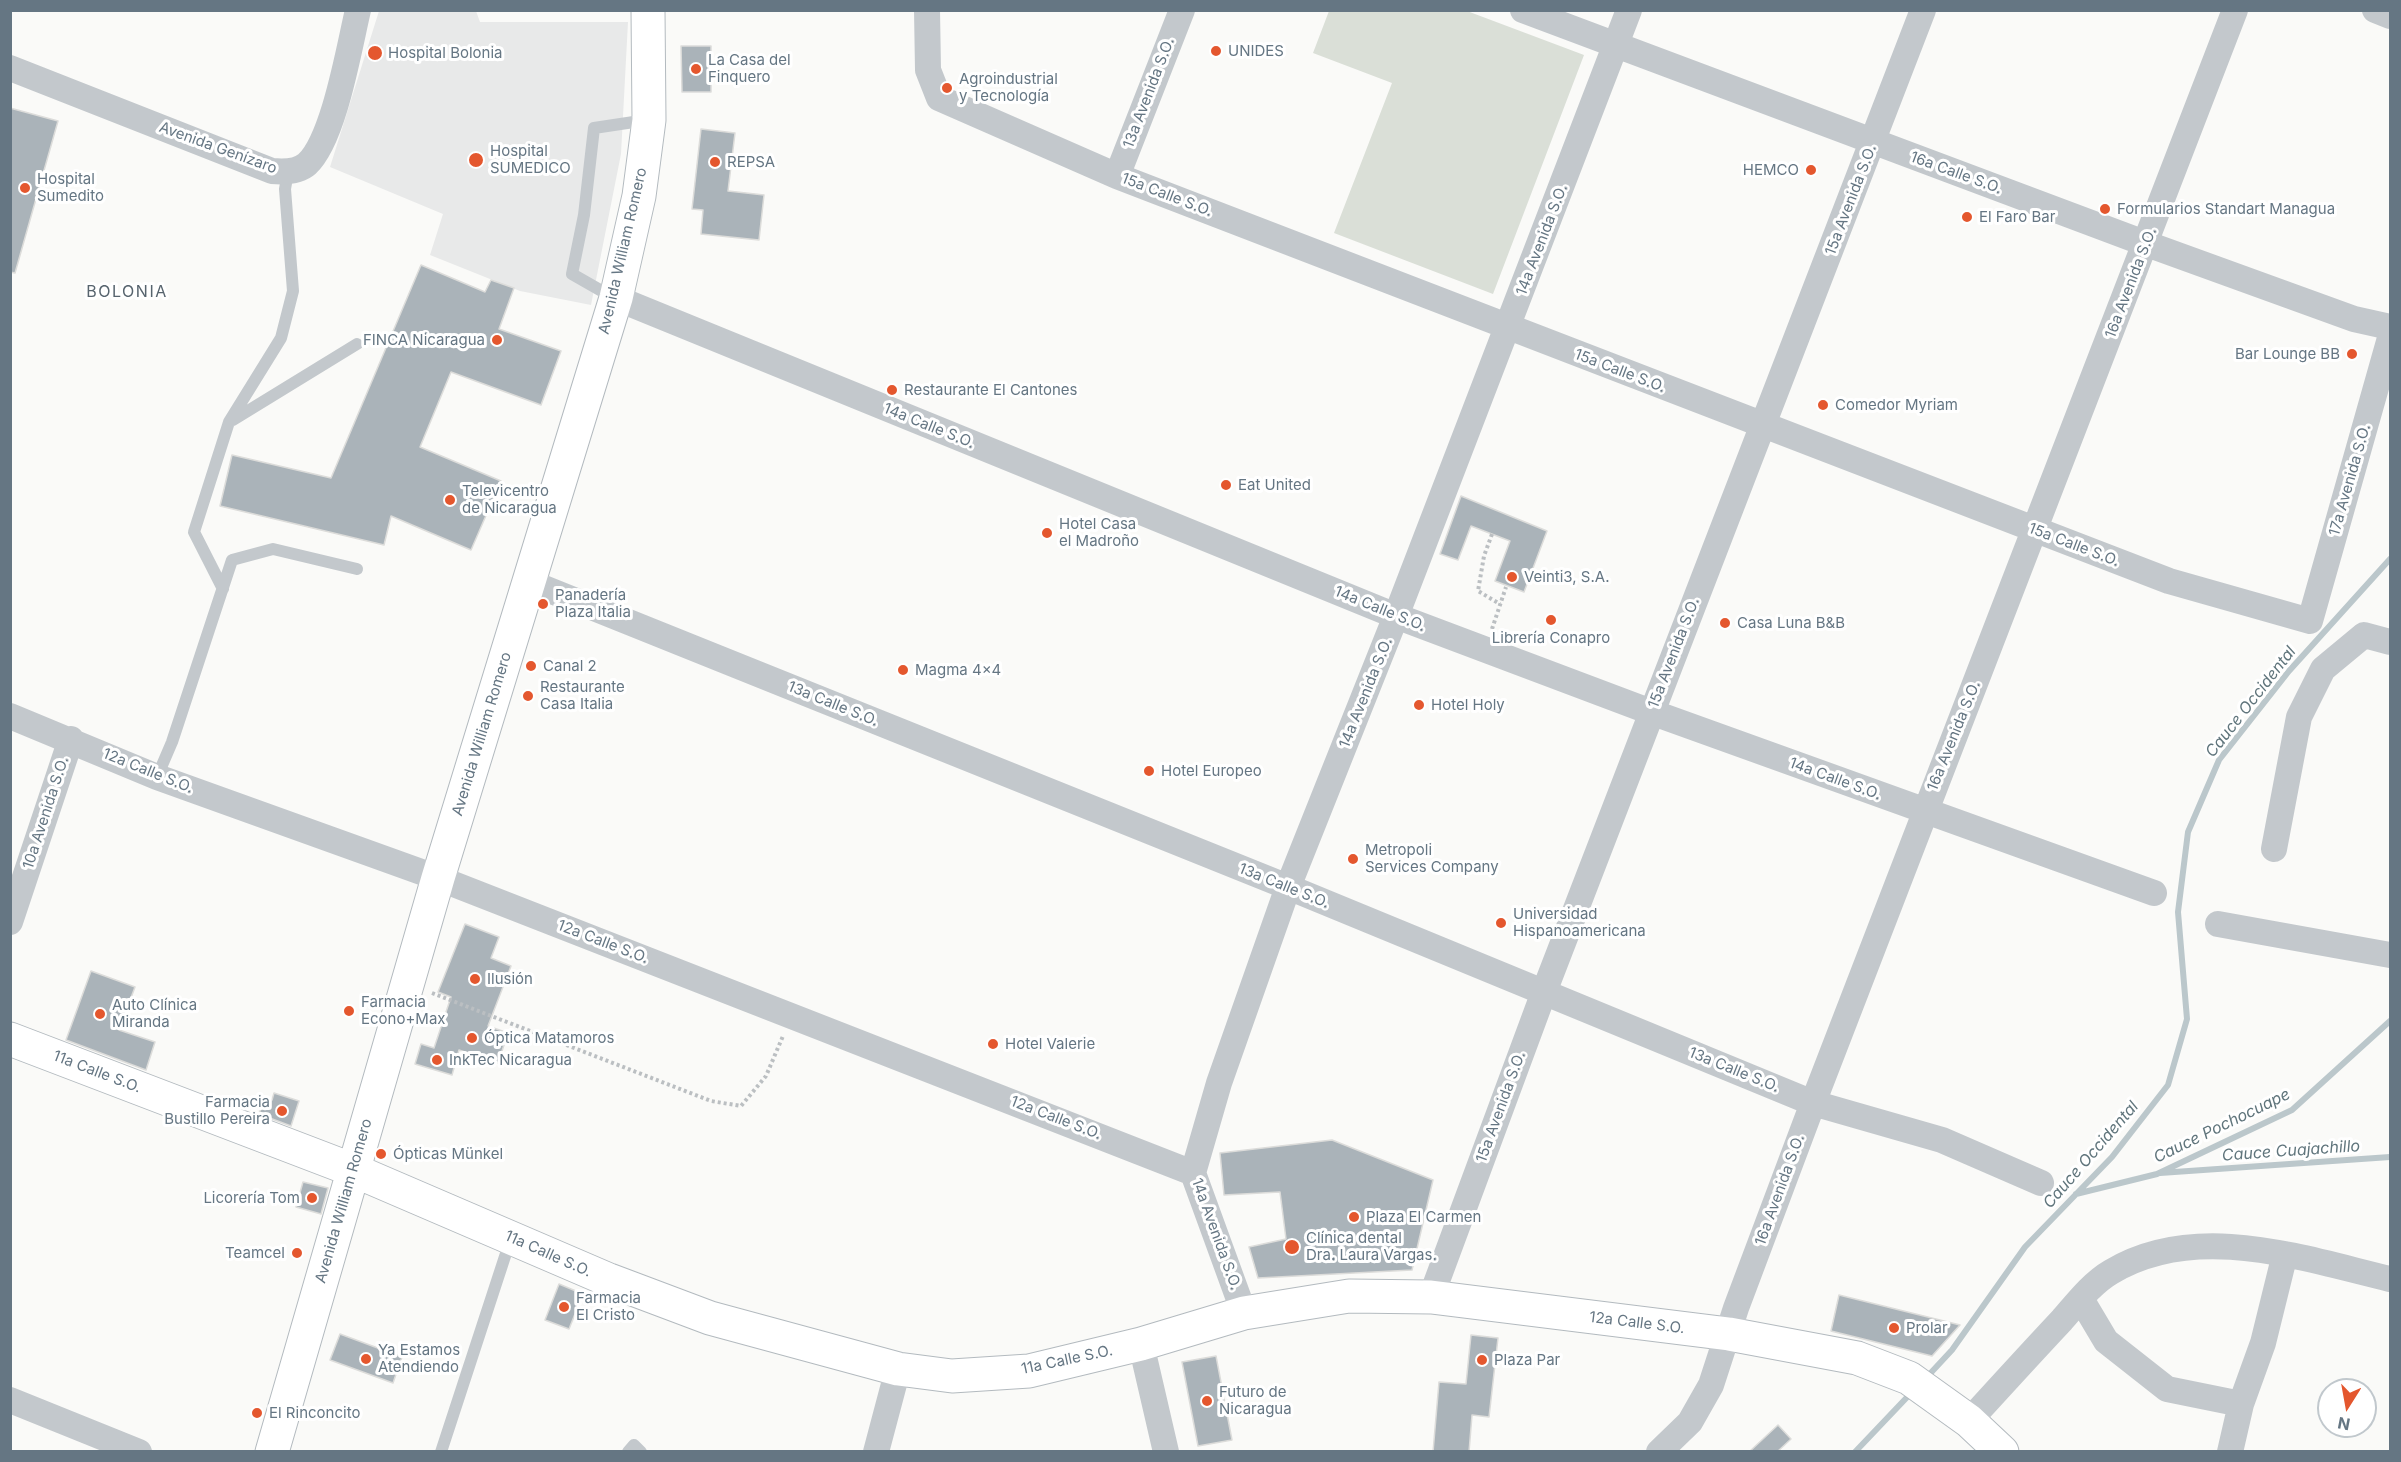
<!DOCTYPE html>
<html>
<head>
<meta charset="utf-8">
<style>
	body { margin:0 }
	#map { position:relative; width:2401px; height:1462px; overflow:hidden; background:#fafaf8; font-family:Inter,sans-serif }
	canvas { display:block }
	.frame { position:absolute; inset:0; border:12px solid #657683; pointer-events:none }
	.north { position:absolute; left:2317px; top:1378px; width:60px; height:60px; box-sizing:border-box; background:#fff; border:2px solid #c1c8cd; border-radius:50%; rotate:191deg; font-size:16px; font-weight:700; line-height:24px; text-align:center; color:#657683 }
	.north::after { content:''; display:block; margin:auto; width:21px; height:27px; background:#e4572e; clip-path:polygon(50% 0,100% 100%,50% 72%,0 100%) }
</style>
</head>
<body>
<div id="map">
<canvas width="2401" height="1462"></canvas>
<div class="frame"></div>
<div class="north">N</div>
</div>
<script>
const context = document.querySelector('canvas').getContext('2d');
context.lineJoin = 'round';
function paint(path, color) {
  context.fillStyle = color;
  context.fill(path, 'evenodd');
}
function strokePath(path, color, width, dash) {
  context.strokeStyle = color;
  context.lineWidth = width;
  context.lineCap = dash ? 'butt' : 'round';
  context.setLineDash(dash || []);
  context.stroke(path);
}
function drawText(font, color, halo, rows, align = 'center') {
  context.font = font + ' Inter,sans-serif';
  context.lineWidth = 6;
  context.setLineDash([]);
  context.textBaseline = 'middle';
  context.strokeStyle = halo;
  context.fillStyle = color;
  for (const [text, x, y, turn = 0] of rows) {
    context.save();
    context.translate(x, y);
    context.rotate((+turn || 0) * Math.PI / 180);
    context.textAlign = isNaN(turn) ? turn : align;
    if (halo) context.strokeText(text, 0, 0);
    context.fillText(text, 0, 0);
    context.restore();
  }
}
paint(new Path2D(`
	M 379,11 L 476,11 L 480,22 L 628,22 L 621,154 L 591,305 L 520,291 L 430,255 L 443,214 L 330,167 Z`), '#e8e9e9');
paint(new Path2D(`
	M 1467,11 L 1584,55 L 1493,294 L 1334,233 L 1392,83 L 1313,53 L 1329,11 Z`), '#dadfd7');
strokePath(new Path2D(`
	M 2160,1173 L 2390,1157
	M 2076,1194 L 2157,1174 L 2292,1110 L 2390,1021
	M 1926,1378 L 1952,1350 L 2025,1247 L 2112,1157 L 2168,1085 L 2187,1019 L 2178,912 L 2188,832 L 2219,760 L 2289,671 L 2390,559
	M 1855,1452 L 1912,1392`), '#bbc7cb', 6);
const building = new Path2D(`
	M 681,46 L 711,46 L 711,92 L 682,92 Z
	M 10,108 L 58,121 L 15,273 L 10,272 Z
	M 701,129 L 735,133 L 728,191 L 764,195 L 759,240 L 701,234 L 703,210 L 692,209 Z
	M 421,265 L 485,292 L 491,280 L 514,288 L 499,329 L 561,351 L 541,405 L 451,372 L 420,447 L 501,481 L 471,550 L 391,516 L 384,545 L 220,506 L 232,455 L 331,478 Z
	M 1461,496 L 1547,531 L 1524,592 L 1495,581 L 1510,541 L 1471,526 L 1458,560 L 1440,554 Z
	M 465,924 L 499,937 L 491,958 L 511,966 L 488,1026 L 508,1033 L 498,1063 L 459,1050 L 452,1075 L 415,1064 L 421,1044 L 434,1048 L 451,997 L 438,992 Z
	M 91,971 L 135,987 L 119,1030 L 155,1042 L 146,1070 L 66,1040 Z
	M 274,1093 L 299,1101 L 291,1126 L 259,1114 L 265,1098 L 272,1100 Z
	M 1332,1140 L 1433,1180 L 1412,1270 L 1258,1278 L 1249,1247 L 1286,1239 L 1280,1192 L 1224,1195 L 1220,1153 Z
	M 303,1182 L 328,1188 L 321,1214 L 296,1207 Z
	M 559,1284 L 583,1294 L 569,1329 L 545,1320 Z
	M 1839,1295 L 1960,1325 L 1932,1356 L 1831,1331 Z
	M 340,1334 L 402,1357 L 393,1383 L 330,1360 Z
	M 1471,1335 L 1498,1338 L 1489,1417 L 1472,1415 L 1469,1452 L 1433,1452 L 1439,1382 L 1466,1384 Z
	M 1216,1356 L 1232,1440 L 1198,1446 L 1182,1362 Z
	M 1778,1425 L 1791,1439 L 1777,1452 L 1749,1452 Z`);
paint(building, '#aab3b9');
strokePath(building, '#dcdcda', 1.5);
const secondary = new Path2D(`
	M 10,1039 L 353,1170 L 609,1280 L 710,1318 L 898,1369 L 952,1376 L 1029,1371 L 1141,1344 L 1244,1313 L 1349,1296 L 1431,1297 L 1729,1334 L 1857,1358 L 1909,1378 L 1969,1421 L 2002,1452
	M 272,1452 L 438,878 L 616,298 L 639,196 L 649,120 L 648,10`);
strokePath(secondary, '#b3babf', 35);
strokePath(new Path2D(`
	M 1492,534 L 1484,556 L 1478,591 L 1500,604
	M 1492,629 L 1506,587
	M 432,993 L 711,1101 L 741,1106 L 766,1076 L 783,1036`), '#bbbfc2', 4, [3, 3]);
strokePath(new Path2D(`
	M 614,298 L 572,274 L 584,215 L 594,128 L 647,120
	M 233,420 L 357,344
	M 223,589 L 194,532 L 229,422 L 281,338 L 293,291 L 285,189 L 288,172
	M 157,777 L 172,742 L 232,560 L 273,549 L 357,569
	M 441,1452 L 511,1238
	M 628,1452 L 634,1445 L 641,1452`), '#c3c8cc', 12);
strokePath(new Path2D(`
	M 927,10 L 928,70 L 939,98 L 1117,176 L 2169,581 L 2310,621 L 2390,338
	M 1523,10 L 2147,244 L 2354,319 L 2390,327
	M 2375,10 L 2390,16
	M 10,68 L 272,171 C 283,172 298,172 307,164 C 334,139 349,48 358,10
	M 1117,176 L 1182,10
	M 616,298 L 1396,616 L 1651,712 L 2154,893
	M 529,582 L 1288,887 L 1813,1103 L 1942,1140 L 2041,1183
	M 10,716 L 157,777 L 438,878 L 1193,1173
	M 2274,849 L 2299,717 L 2323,669 L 2364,635 L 2390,642
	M 10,922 L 71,739
	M 2218,924 L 2390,955
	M 1431,1297 L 1544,992 L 1923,10
	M 2081,1299 L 2106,1341 L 2167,1389 L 2241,1404
	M 1244,1313 L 1193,1173 L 1219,1083 L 1288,887 L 1396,616 L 1629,10
	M 1141,1344 L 1166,1452
	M 10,1400 L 139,1452
	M 1969,1421 C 2000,1387 2031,1353 2062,1320 C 2076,1304 2092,1283 2111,1272 C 2196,1221 2301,1258 2390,1279
	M 876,1452 L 898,1369
	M 1659,1452 L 1690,1422 L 1711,1385 L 1736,1308 L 1813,1103 L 2235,10
	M 2230,1452 L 2241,1404 L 2263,1343 L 2285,1254`), '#c3c8cc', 26);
strokePath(secondary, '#fff', 33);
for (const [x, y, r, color] of [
	[1216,51,6,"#e4572e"],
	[375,53,8,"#e4572e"],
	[696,69,6,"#e4572e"],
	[947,88,6,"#e4572e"],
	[476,160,8,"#e4572e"],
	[715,162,6,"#e4572e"],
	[1811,170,6,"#e4572e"],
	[25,188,6,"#e4572e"],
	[2105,209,6,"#e4572e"],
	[1967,217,6,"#e4572e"],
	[497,340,6,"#e4572e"],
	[2352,354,6,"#e4572e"],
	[892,390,6,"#e4572e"],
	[1823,405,6,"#e4572e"],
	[1226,485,6,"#e4572e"],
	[450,500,6,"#e4572e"],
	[1047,533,6,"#e4572e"],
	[1512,577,6,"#e4572e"],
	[543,604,6,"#e4572e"],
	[1551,620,6,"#e4572e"],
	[1725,623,6,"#e4572e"],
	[531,666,6,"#e4572e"],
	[903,670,6,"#e4572e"],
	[528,696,6,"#e4572e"],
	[1419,705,6,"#e4572e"],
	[1149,771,6,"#e4572e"],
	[1353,859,6,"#e4572e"],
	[1501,923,6,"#e4572e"],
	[475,979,6,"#e4572e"],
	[349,1011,6,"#e4572e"],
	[100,1014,6,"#e4572e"],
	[472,1038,6,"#e4572e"],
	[993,1044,6,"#e4572e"],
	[437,1060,6,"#e4572e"],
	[282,1111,6,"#e4572e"],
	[381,1154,6,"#e4572e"],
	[312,1198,6,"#e4572e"],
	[1354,1217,6,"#e4572e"],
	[1292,1247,8,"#e4572e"],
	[297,1253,6,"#e4572e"],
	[564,1307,6,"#e4572e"],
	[1894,1328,6,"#e4572e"],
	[366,1359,6,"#e4572e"],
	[1482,1360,6,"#e4572e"],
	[1207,1401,6,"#e4572e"],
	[257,1413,6,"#e4572e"]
]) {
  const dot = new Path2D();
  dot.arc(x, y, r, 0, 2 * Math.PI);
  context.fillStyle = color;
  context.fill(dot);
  strokePath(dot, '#fff', 2);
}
drawText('15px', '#657683', '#fff', [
	["UNIDES",1228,51],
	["Hospital Bolonia",388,53],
	["La Casa del",708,60],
	["Finquero",708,77],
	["Agroindustrial",959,79],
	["y Tecnología",959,96],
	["Hospital",490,151],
	["SUMEDICO",490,168],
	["REPSA",727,162],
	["HEMCO",1799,170,"right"],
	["Hospital",37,179],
	["Sumedito",37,196],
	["Formularios Standart Managua",2117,209],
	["El Faro Bar",1979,217],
	["FINCA Nicaragua",485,340,"right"],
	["Bar Lounge BB",2340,354,"right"],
	["Restaurante El Cantones",904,390],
	["Comedor Myriam",1835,405],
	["Eat United",1238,485],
	["Televicentro",462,491],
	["de Nicaragua",462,508],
	["Hotel Casa",1059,524],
	["el Madroño",1059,541],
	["Veinti3, S.A.",1524,577],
	["Panadería",555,595],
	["Plaza Italia",555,612],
	["Casa Luna B&B",1737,623],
	["Librería Conapro",1551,638,"center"],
	["Canal 2",543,666],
	["Magma 4x4",915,670],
	["Restaurante",540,687],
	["Casa Italia",540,704],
	["Hotel Holy",1431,705],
	["Hotel Europeo",1161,771],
	["Metropoli",1365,850],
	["Services Company",1365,867],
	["Universidad",1513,914],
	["Hispanoamericana",1513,931],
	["Ilusión",487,979],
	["Farmacia",361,1002],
	["Econo+Max",361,1019],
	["Auto Clínica",112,1005],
	["Miranda",112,1022],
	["Óptica Matamoros",484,1038],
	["Hotel Valerie",1005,1044],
	["InkTec Nicaragua",449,1060],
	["Farmacia",270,1102,"right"],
	["Bustillo Pereira",270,1119,"right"],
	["Ópticas Münkel",393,1154],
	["Licorería Tom",300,1198,"right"],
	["Plaza El Carmen",1366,1217],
	["Clínica dental",1306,1238],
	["Dra. Laura Vargas.",1306,1255],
	["Teamcel",285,1253,"right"],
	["Farmacia",576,1298],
	["El Cristo",576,1315],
	["Prolar",1906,1328],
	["Ya Estamos",378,1350],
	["Atendiendo",378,1367],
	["Plaza Par",1494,1360],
	["Futuro de",1219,1392],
	["Nicaragua",1219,1409],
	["El Rinconcito",269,1413]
], 'left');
drawText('15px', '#657683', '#fff', [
	["13a Avenida S.O.",1149,93,-69],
	["Avenida Genízaro",218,148,20],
	["16a Calle S.O.",1956,173,20],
	["15a Calle S.O.",1167,195,21],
	["15a Avenida S.O.",1851,200,-69],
	["14a Avenida S.O.",1542,240,-69],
	["Avenida William Romero",623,251,-77],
	["16a Avenida S.O.",2131,283,-69],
	["15a Calle S.O.",1620,371,21],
	["14a Calle S.O.",929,426,22],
	["17a Avenida S.O.",2350,480,-74],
	["15a Calle S.O.",2074,545,21],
	["14a Calle S.O.",1380,609,22],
	["15a Avenida S.O.",1674,653,-69],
	["14a Avenida S.O.",1366,693,-68],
	["13a Calle S.O.",833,704,22],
	["Avenida William Romero",482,734,-73],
	["16a Avenida S.O.",1954,736,-68],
	["12a Calle S.O.",148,771,22],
	["14a Calle S.O.",1835,779,20],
	["10a Avenida S.O.",46,813,-72],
	["13a Calle S.O.",1284,886,22],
	["12a Calle S.O.",603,942,21],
	["13a Calle S.O.",1734,1070,22],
	["11a Calle S.O.",97,1072,21],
	["15a Avenida S.O.",1501,1107,-70],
	["12a Calle S.O.",1056,1118,21],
	["16a Avenida S.O.",1780,1190,-70],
	["Avenida William Romero",344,1201,-74],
	["14a Avenida S.O.",1216,1234,70],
	["11a Calle S.O.",548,1254,24],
	["12a Calle S.O.",1637,1323,7],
	["11a Calle S.O.",1067,1360,-12]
]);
context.letterSpacing = '1.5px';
drawText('16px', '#57646e', '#fff', [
	["BOLONIA",127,292]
]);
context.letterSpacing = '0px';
drawText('italic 16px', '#60757c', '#fff', [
	["Cauce Occidental",2251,702,-52],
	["Cauce Pochocuape",2222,1126,-26],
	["Cauce Cuajachillo",2291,1151,-4],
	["Cauce Occidental",2091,1155,-49]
]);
</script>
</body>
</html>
